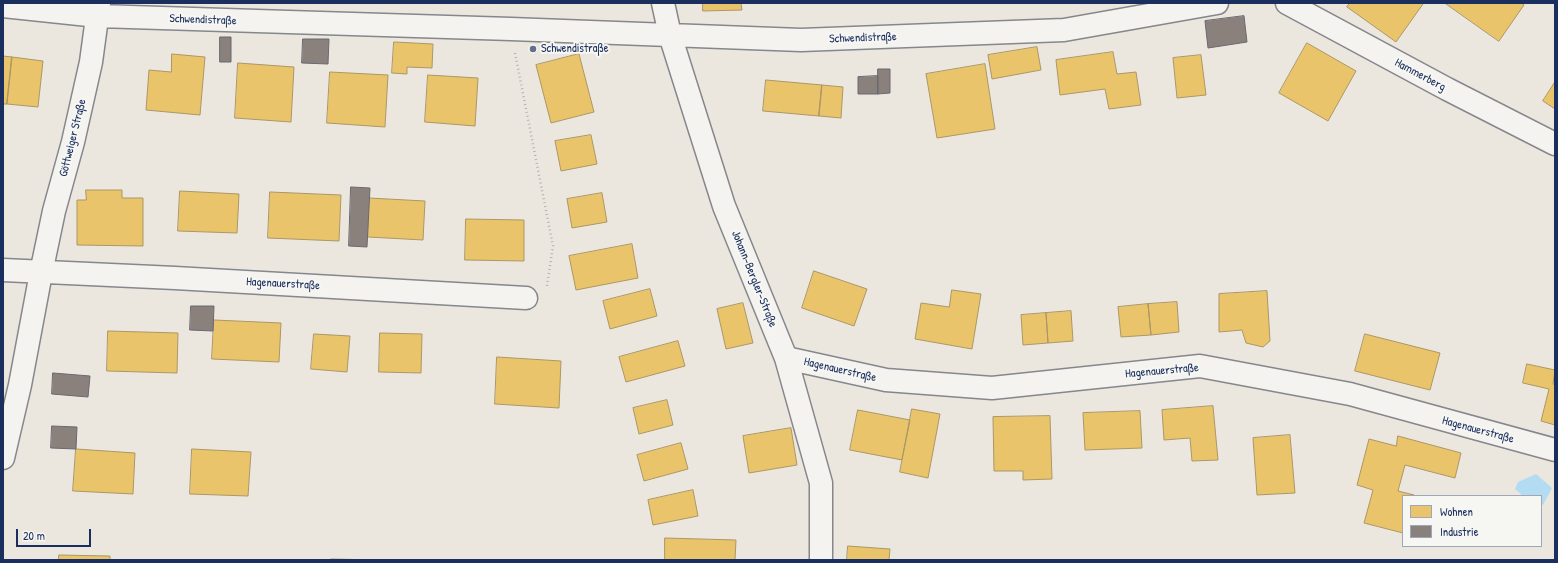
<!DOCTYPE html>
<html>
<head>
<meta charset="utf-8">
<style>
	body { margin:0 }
	#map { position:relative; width:1558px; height:563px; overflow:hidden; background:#ece7de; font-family:"Patrick Hand",sans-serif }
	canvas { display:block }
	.frame { position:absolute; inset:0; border:4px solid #1b2f5e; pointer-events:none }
	.legend { position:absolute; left:1402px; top:495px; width:140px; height:52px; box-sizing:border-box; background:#f6f6f2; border:1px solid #9ea6b7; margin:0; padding:5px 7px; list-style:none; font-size:12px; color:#1b2f5e }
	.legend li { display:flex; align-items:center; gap:8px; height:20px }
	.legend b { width:20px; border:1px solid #9ea6b7 }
	.scale { position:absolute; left:16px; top:529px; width:75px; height:18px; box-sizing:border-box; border:2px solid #1b2f5e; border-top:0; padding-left:5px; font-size:12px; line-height:14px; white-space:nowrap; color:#1b2f5e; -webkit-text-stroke:3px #f6f6f2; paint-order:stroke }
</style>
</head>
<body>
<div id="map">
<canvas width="1558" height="563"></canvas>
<div class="frame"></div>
<ul class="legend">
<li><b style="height:11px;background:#e9c46a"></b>Wohnen</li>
<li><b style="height:11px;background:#8a817c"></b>Industrie</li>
</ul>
<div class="scale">20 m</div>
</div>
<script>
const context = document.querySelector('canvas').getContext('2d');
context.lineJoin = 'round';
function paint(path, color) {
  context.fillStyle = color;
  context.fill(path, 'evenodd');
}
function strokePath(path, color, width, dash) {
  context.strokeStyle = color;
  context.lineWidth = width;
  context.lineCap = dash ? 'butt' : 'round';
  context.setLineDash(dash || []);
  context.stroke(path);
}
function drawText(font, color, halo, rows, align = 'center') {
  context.font = font + ' "Patrick Hand",sans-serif';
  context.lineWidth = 4;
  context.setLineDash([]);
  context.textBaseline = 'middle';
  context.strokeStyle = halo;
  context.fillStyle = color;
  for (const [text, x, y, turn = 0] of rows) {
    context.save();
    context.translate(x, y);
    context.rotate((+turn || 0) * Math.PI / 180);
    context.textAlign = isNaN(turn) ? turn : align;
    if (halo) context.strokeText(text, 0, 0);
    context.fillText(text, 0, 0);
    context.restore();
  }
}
paint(new Path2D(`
	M 1536,474 L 1552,488 L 1543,505 L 1541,504 L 1541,496 L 1523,496 L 1515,489 L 1518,482 Z`), '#b3dbf2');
const homes = new Path2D(`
	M 703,3 L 741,3 L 742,10 L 703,11 Z
	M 1350,3 L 1421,3 L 1423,4 L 1396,42 L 1347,7 Z
	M 1445,3 L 1521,3 L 1524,5 L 1499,41 Z
	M 394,42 L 433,44 L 432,68 L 407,67 L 407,74 L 392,73 Z
	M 1307,43 L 1356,71 L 1328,121 L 1279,93 Z
	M 1037,47 L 1041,70 L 992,79 L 988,55 Z
	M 1113,52 L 1117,74 L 1136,72 L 1141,105 L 1109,109 L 1105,89 L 1060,95 L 1056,60 Z
	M 172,54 L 205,57 L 200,115 L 146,110 L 149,70 L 171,72 Z
	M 579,54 L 594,112 L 551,123 L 536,65 Z
	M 1201,55 L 1206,95 L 1177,98 L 1173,58 Z
	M 3,56 L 12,57 L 7,104 L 3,104 Z
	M 12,57 L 43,61 L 38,107 L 7,104 Z
	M 238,63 L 294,67 L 291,122 L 235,118 Z
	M 985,64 L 995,129 L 937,138 L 926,74 Z
	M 330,72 L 388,75 L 385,127 L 327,123 Z
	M 428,75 L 478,78 L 475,126 L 425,122 Z
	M 766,80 L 822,85 L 819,116 L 763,111 Z
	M 1555,82 L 1555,109 L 1543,101 Z
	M 822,85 L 843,87 L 841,118 L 819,116 Z
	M 591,135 L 597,164 L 561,171 L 555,141 Z
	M 86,190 L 122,190 L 122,198 L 143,198 L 143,246 L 77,245 L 77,200 L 86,200 Z
	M 180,191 L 239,194 L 237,233 L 178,231 Z
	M 270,192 L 341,195 L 339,241 L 268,238 Z
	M 602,193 L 607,222 L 572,228 L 567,199 Z
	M 369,198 L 425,201 L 423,240 L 368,237 Z
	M 466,219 L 524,220 L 524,261 L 465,260 Z
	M 632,244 L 638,278 L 576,290 L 569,256 Z
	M 814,271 L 867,289 L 854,326 L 802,308 Z
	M 650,289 L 657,316 L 610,329 L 603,301 Z
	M 952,290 L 981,294 L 972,349 L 915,339 L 921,303 L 949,307 Z
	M 1267,291 L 1270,341 L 1263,347 L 1246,343 L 1242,330 L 1219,332 L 1219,294 Z
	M 1177,302 L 1179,332 L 1151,335 L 1148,304 Z
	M 743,303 L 753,343 L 726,349 L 717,309 Z
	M 1148,304 L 1151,335 L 1121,337 L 1118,307 Z
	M 1071,311 L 1073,341 L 1048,343 L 1046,313 Z
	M 1046,313 L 1048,343 L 1023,345 L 1021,315 Z
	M 214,320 L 281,323 L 279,362 L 212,359 Z
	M 108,331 L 178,333 L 177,373 L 107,371 Z
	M 380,333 L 422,334 L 421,373 L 379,372 Z
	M 314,334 L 350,336 L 347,372 L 311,369 Z
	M 1365,334 L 1440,353 L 1430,390 L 1355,371 Z
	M 678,341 L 685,366 L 626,382 L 619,357 Z
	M 497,357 L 561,361 L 559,408 L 495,404 Z
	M 1527,364 L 1555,370 L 1553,384 L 1555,385 L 1555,425 L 1541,421 L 1549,389 L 1523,383 Z
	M 667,400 L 673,425 L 639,434 L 633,408 Z
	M 1213,406 L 1218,460 L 1192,461 L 1190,438 L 1164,440 L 1162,410 Z
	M 912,409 L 940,414 L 928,478 L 900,472 Z
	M 858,410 L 910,420 L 902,460 L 850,450 Z
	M 1140,411 L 1142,448 L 1085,450 L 1083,413 Z
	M 1050,416 L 1052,479 L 1023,480 L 1023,471 L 994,471 L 993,417 Z
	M 791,428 L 797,465 L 749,473 L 743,436 Z
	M 1290,435 L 1295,493 L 1257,495 L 1253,438 Z
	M 1398,436 L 1461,453 L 1455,478 L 1405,465 L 1398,491 L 1414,495 L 1403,496 L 1403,533 L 1364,523 L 1373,490 L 1357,485 L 1369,439 L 1396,446 Z
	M 681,443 L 688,469 L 644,481 L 637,455 Z
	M 76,449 L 135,453 L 133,494 L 73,491 Z
	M 192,449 L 251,452 L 248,496 L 190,494 Z
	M 693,490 L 698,516 L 653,525 L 648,500 Z
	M 665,538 L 736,540 L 735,560 L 665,560 Z
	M 848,546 L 890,549 L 889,560 L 847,560 Z
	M 59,555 L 110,556 L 110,560 L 59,560 Z
	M 331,559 L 380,560 L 331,560 Z`);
paint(homes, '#e9c46a');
strokePath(homes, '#ab9766', 1);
const industry = new Path2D(`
	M 1244,16 L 1247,42 L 1208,48 L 1205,21 Z
	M 220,37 L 231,37 L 231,62 L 220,62 Z
	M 303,39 L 329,39 L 328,64 L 302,63 Z
	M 878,69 L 890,69 L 890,93 L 878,94 Z
	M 878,76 L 878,94 L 858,94 L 858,77 Z
	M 351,187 L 370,188 L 367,247 L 349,246 Z
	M 191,306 L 214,306 L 213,331 L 190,330 Z
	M 53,373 L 90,376 L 88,397 L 52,394 Z
	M 52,426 L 77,427 L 76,449 L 51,448 Z`);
paint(industry, '#8a817c');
strokePath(industry, '#696873', 1);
const minor = new Path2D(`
	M 663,3 L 670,35 L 724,206 L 786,358 L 821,483 L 821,560
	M 1287,3 L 1447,89 L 1555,144
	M 3,6 L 98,16 L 511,29 L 801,40 L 1064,30 L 1217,3
	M 3,270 L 175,278 L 526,298
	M 786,358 L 886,380 L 992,388 L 1200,366 L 1350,394 L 1555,450
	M 3,458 L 20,385 L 41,273 L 54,211 L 73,142 L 91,62 L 99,3`);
strokePath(minor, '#85878c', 25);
strokePath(new Path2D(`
	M 515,53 L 553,246 L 547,286`), '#b0b2b6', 2.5, [1, 3]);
strokePath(minor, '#f4f3f0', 22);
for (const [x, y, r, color] of [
	[533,49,4,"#646f8b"]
]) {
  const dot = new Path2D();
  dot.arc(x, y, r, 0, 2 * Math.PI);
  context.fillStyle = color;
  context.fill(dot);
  strokePath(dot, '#f6f6f2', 1.5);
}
drawText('12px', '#1b2f5e', '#f6f6f2', [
	["Schwendistraße",203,20,2],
	["Schwendistraße",863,38,-2],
	["Hammerberg",1420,75,28],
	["Göttweiger Straße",73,138,-76],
	["Johann-Bergler-Straße",754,279,68],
	["Hagenauerstraße",283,284,3],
	["Hagenauerstraße",840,370,13],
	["Hagenauerstraße",1162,371,-5],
	["Hagenauerstraße",1478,430,15]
]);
drawText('12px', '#1b2f5e', '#f6f6f2', [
	["Schwendistraße",541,49]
], 'left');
</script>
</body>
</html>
